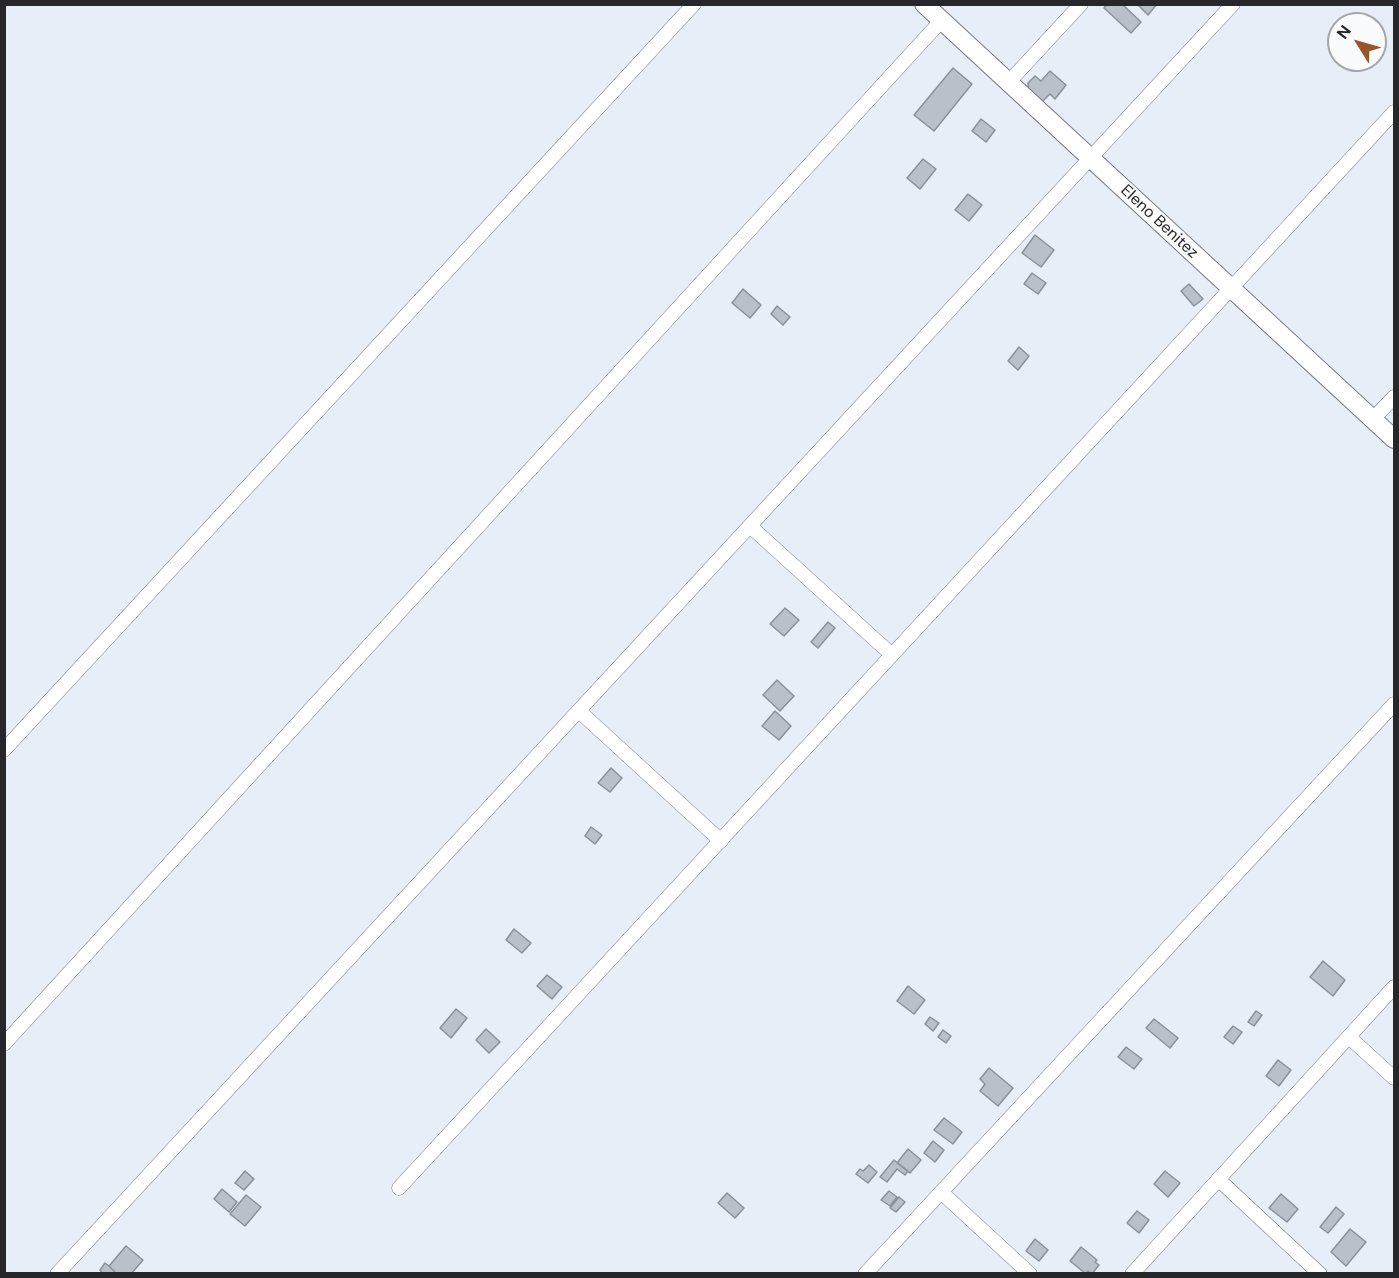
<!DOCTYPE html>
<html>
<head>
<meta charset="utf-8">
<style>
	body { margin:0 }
	#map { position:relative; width:1399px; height:1278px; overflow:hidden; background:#e8eef8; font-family:"DM Sans",sans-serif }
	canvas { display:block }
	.frame { position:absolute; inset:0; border:6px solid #25272b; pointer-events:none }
	.north { position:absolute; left:1327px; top:12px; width:60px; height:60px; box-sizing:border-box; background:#fafbfd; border:2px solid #a5a6a9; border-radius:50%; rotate:307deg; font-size:16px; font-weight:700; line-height:24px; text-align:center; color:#25272b }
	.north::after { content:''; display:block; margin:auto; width:21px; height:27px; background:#995428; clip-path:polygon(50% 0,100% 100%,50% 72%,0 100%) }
</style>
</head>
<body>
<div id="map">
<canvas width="1399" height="1278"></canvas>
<div class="frame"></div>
<div class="north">N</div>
</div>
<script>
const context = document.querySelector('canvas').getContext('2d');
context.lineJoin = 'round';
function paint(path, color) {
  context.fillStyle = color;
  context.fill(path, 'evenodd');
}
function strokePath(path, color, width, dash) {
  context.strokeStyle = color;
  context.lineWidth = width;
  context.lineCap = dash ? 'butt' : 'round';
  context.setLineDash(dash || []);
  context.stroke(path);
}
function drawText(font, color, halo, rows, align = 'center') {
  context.font = font + ' "DM Sans",sans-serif';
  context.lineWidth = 4.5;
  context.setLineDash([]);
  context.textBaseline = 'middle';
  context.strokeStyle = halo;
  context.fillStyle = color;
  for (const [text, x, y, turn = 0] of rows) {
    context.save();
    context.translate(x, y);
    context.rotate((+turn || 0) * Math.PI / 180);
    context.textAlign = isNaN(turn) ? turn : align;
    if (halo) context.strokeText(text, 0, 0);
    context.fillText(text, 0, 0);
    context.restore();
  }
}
const building = new Path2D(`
	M 1107,4 L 1122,4 L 1141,22 L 1131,33 L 1104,8 Z
	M 1137,4 L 1157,4 L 1148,15 Z
	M 953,68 L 972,84 L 934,131 L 914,115 Z
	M 1050,71 L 1066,85 L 1055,99 L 1050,94 L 1042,102 L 1028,89 L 1028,83 L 1035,76 L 1041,81 Z
	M 981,119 L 995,130 L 986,142 L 972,131 Z
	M 923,159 L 936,169 L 920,189 L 907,178 Z
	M 968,194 L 982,205 L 969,221 L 955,210 Z
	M 1035,235 L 1054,250 L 1041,267 L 1022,253 Z
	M 1032,273 L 1046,283 L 1038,294 L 1024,284 Z
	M 1189,284 L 1203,299 L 1194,306 L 1181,291 Z
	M 743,289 L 761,305 L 750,318 L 732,303 Z
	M 777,306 L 790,317 L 783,325 L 771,314 Z
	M 1019,347 L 1029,356 L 1018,370 L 1008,361 Z
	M 785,608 L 799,620 L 784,636 L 770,624 Z
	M 828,622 L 835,628 L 818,648 L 811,642 Z
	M 777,680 L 794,696 L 780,711 L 763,695 Z
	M 775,711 L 791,726 L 779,740 L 762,726 Z
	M 611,768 L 622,778 L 610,792 L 598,783 Z
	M 591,827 L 602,835 L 595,844 L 585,836 Z
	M 514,929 L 531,943 L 522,953 L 506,940 Z
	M 1323,961 L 1345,980 L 1333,996 L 1310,977 Z
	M 547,975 L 562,987 L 552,999 L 537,986 Z
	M 908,986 L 925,1000 L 914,1014 L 897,1001 Z
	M 456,1009 L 467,1018 L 451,1038 L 440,1028 Z
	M 1256,1011 L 1262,1015 L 1254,1026 L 1248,1022 Z
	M 930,1017 L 939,1023 L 933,1031 L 925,1024 Z
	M 1154,1019 L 1178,1038 L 1170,1048 L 1146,1028 Z
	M 1233,1026 L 1242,1032 L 1233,1044 L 1224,1037 Z
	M 486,1029 L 500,1042 L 489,1053 L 476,1040 Z
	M 943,1030 L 951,1036 L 946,1043 L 938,1037 Z
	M 1126,1047 L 1142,1059 L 1134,1069 L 1118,1057 Z
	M 1278,1060 L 1291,1070 L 1279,1086 L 1266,1076 Z
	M 989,1068 L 1013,1088 L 998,1106 L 980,1091 L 985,1084 L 980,1079 Z
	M 944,1118 L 962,1132 L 953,1144 L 934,1130 Z
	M 933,1141 L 944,1150 L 935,1162 L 924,1153 Z
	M 908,1149 L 921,1160 L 910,1173 L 897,1163 Z
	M 894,1160 L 908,1171 L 905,1175 L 897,1169 L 887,1182 L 880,1177 Z
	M 869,1165 L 877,1172 L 868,1183 L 856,1174 L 860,1169 L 863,1171 Z
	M 245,1171 L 254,1179 L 244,1190 L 235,1183 Z
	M 1165,1171 L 1180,1183 L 1168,1197 L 1154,1184 Z
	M 222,1189 L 237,1202 L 229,1212 L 214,1199 Z
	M 889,1191 L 897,1197 L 890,1206 L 881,1200 Z
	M 727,1193 L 744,1208 L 735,1218 L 718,1203 Z
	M 1281,1194 L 1298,1209 L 1287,1222 L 1269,1208 Z
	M 246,1195 L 261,1207 L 245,1226 L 230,1214 Z
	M 899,1197 L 905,1202 L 896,1212 L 890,1208 Z
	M 1336,1207 L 1344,1214 L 1328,1233 L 1320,1227 Z
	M 1137,1211 L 1149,1220 L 1139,1233 L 1127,1223 Z
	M 1350,1229 L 1366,1242 L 1346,1266 L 1331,1252 Z
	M 1035,1239 L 1048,1250 L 1039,1261 L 1026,1251 Z
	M 126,1246 L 143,1260 L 131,1274 L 117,1274 L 109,1266 Z
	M 1081,1247 L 1097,1260 L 1095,1262 L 1099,1265 L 1092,1274 L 1088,1271 L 1086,1274 L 1070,1261 Z
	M 105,1263 L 109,1266 L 117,1274 L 103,1274 L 100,1270 Z`);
paint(building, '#bac0ca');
strokePath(building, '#8b919a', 1.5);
const street = new Path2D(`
	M 1008,83 L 1081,4
	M 1373,419 L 1394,397
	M 750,526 L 892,655
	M 579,711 L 721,841
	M 4,750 L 694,4
	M 1349,1037 L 1394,1078
	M 4,1044 L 941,21
	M 1218,1179 L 1320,1274
	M 399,1188 L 1394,112
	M 941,1192 L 1030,1274
	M 57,1274 L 1233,4
	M 865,1274 L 1394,704
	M 1132,1274 L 1394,987`);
const secondary = new Path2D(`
	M 924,4 L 1394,439`);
strokePath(street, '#737881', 15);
strokePath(secondary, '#737881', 20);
strokePath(street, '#fff', 14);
strokePath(secondary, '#fff', 18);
drawText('16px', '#25272b', '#fafbfd', [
	["Eleno Benitez",1159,222,43]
]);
</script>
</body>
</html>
